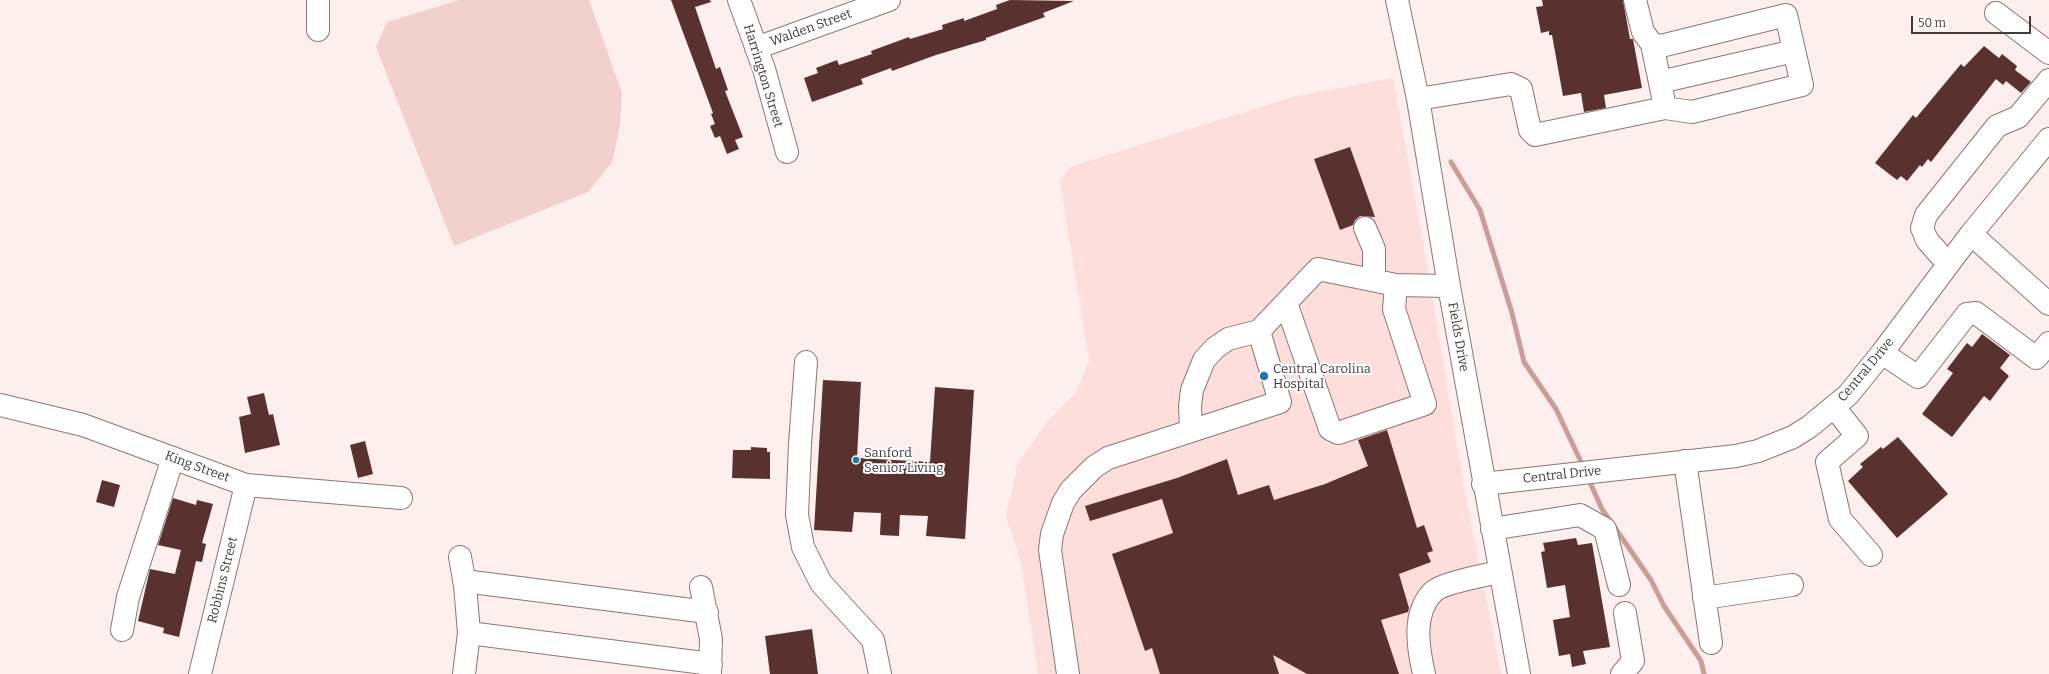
<!DOCTYPE html>
<html>
<head>
<meta charset="utf-8">
<style>
	body { margin:0 }
	#map { position:relative; width:2049px; height:674px; overflow:hidden; background:#fcefed; font-family:Bitter,serif }
	canvas { display:block }
	.scale { position:absolute; left:1911px; top:16px; width:120px; height:18px; box-sizing:border-box; border:2px solid #433a39; border-top:0; padding-left:5px; font-size:12px; line-height:14px; white-space:nowrap; color:#433a39; -webkit-text-stroke:3px #fff; paint-order:stroke }
</style>
</head>
<body>
<div id="map">
<canvas width="2049" height="674"></canvas>
<div class="scale">50 m</div>
</div>
<script>
const context = document.querySelector('canvas').getContext('2d');
context.lineJoin = 'round';
function paint(path, color) {
  context.fillStyle = color;
  context.fill(path, 'evenodd');
}
function strokePath(path, color, width, dash) {
  context.strokeStyle = color;
  context.lineWidth = width;
  context.lineCap = dash ? 'butt' : 'round';
  context.setLineDash(dash || []);
  context.stroke(path);
}
function drawText(font, color, halo, rows, align = 'center') {
  context.font = font + ' Bitter,serif';
  context.lineWidth = 4;
  context.setLineDash([]);
  context.textBaseline = 'middle';
  context.strokeStyle = halo;
  context.fillStyle = color;
  for (const [text, x, y, turn = 0] of rows) {
    context.save();
    context.translate(x, y);
    context.rotate((+turn || 0) * Math.PI / 180);
    context.textAlign = isNaN(turn) ? turn : align;
    if (halo) context.strokeText(text, 0, 0);
    context.fillText(text, 0, 0);
    context.restore();
  }
}
paint(new Path2D(`
	M 1393,78 L 1424,248 L 1466,497 L 1501,674 L 1038,674 L 1021,563 L 1006,516 L 1018,463 L 1049,420 L 1076,392 L 1089,361 L 1060,182 L 1070,167 L 1292,97 Z`), '#fddedb');
paint(new Path2D(`
	M 459,0 L 589,0 L 622,93 L 620,125 L 612,163 L 588,192 L 454,246 L 376,47 L 387,22 Z`), '#f2d0cc');
strokePath(new Path2D(`
	M 1451,162 L 1480,210 L 1512,313 L 1524,362 L 1556,409 L 1584,468
	M 1588,478 L 1602,509 L 1651,580 L 1664,606 L 1701,661 L 1704,674`), '#cc9c98', 5);
paint(new Path2D(`
	M 671,0 L 710,0 L 711,2 L 695,7 L 716,69 L 720,67 L 728,90 L 725,91 L 743,137 L 735,140 L 739,149 L 727,154 L 720,136 L 715,138 L 710,126 L 715,124 L 711,114 L 713,113 Z
	M 1010,0 L 1074,1 L 1043,13 L 1045,17 L 986,38 L 986,40 L 936,55 L 892,71 L 891,68 L 861,79 L 863,84 L 812,102 L 804,78 L 818,73 L 816,68 L 837,60 L 839,65 L 872,54 L 871,51 L 909,37 L 910,39 L 943,29 L 942,25 L 964,18 L 964,21 L 997,9 L 996,5 Z
	M 1542,0 L 1623,0 L 1630,39 L 1633,39 L 1642,88 L 1604,95 L 1606,108 L 1584,112 L 1581,93 L 1563,96 L 1552,35 L 1549,35 L 1549,31 L 1541,33 L 1536,7 L 1543,6 Z
	M 1984,46 L 1999,58 L 2002,54 L 2017,66 L 2015,70 L 2031,82 L 2021,93 L 2006,81 L 2003,85 L 1996,79 L 1931,162 L 1928,159 L 1922,167 L 1920,165 L 1907,181 L 1901,176 L 1897,180 L 1875,163 L 1913,115 L 1916,118 L 1961,64 L 1964,67 Z
	M 1350,147 L 1375,217 L 1360,216 L 1355,220 L 1353,225 L 1340,230 L 1314,159 Z
	M 1982,334 L 2010,355 L 2000,368 L 2009,376 L 1990,401 L 1984,396 L 1952,437 L 1922,414 L 1953,373 L 1947,369 L 1967,343 L 1972,347 Z
	M 823,380 L 861,382 L 857,458 L 930,462 L 935,387 L 974,390 L 965,539 L 926,536 L 928,516 L 900,515 L 899,536 L 880,535 L 881,513 L 854,512 L 852,532 L 814,530 Z
	M 264,393 L 269,415 L 273,414 L 280,445 L 245,453 L 239,417 L 251,414 L 247,397 Z
	M 1387,430 L 1417,528 L 1424,525 L 1433,551 L 1427,553 L 1431,562 L 1399,574 L 1409,608 L 1408,612 L 1381,620 L 1399,674 L 1307,674 L 1273,655 L 1279,674 L 1160,674 L 1152,648 L 1145,651 L 1112,554 L 1173,533 L 1162,499 L 1090,521 L 1085,506 L 1177,478 L 1227,459 L 1238,495 L 1269,485 L 1274,500 L 1325,484 L 1368,466 L 1358,440 Z
	M 1898,437 L 1948,494 L 1897,538 L 1848,481 L 1863,467 L 1860,464 L 1881,447 L 1883,449 Z
	M 365,441 L 373,474 L 358,478 L 350,445 Z
	M 751,447 L 767,448 L 767,452 L 770,452 L 770,479 L 732,478 L 733,450 L 751,450 Z
	M 102,480 L 120,485 L 114,507 L 96,502 Z
	M 173,498 L 196,505 L 197,500 L 213,504 L 202,543 L 206,544 L 202,562 L 196,561 L 179,637 L 163,633 L 164,628 L 138,621 L 150,569 L 175,574 L 181,550 L 158,545 Z
	M 1576,538 L 1578,545 L 1592,543 L 1610,647 L 1583,651 L 1586,664 L 1572,667 L 1570,654 L 1559,656 L 1553,620 L 1570,617 L 1565,585 L 1547,588 L 1541,552 L 1545,551 L 1543,543 Z
	M 812,629 L 818,674 L 770,674 L 765,636 Z`), '#59322f');
const minor = new Path2D(`
	M 739,0 L 764,69 L 787,152
	M 1397,0 L 1418,99 L 1449,286 L 1519,674
	M 1635,0 L 1643,32 L 1652,44 L 1663,97
	M 1996,13 L 2049,53
	M 318,30 L 318,0
	M 756,48 L 889,0
	M 1660,82 L 1794,51
	M 1418,99 L 1511,84 L 1521,89 L 1530,130 L 1535,135 L 1665,108 L 1692,112 L 1802,85 L 1786,15 L 1661,46 L 1652,44
	M 1365,228 L 1374,249 L 1374,280
	M 1971,234 L 2049,304
	M 1948,264 L 1927,240 L 1922,228 L 1926,215 L 1997,126 L 2018,117 L 2049,80
	M 1286,303 L 1330,429 L 1338,433 L 1425,404 L 1394,309 L 1396,285
	M 1882,353 L 1918,377 L 1967,314 L 1976,313 L 2036,358 L 2049,343
	M 806,362 L 800,444 L 797,515 L 803,547 L 821,583 L 873,640 L 880,674
	M 0,405 L 83,425 L 246,485 L 401,498
	M 1834,407 L 1857,436 L 1827,462 L 1840,519 L 1871,555
	M 1191,430 L 1190,406 L 1192,390 L 1204,360 L 1215,348 L 1228,339 L 1259,331 L 1318,269 L 1396,285 L 1449,286
	M 1685,461 L 1711,643
	M 1483,484 L 1736,456 L 1758,451 L 1793,437 L 1809,427 L 1848,395 L 1882,353 L 1971,234 L 2049,139
	M 1492,529 L 1580,515 L 1605,529 L 1619,585
	M 460,557 L 465,585 L 469,633 L 464,674
	M 464,581 L 707,612
	M 701,587 L 711,639 L 710,674
	M 1704,598 L 1792,585
	M 122,630 L 128,597 L 173,458
	M 469,633 L 711,664
	M 200,674 L 246,485
	M 1068,674 L 1050,550 L 1052,534 L 1063,503 L 1071,490 L 1094,467 L 1108,458 L 1280,402 L 1259,331
	M 1424,674 C 1418,648 1412,613 1433,592 C 1442,583 1486,575 1500,572
	M 1622,674 L 1633,661 L 1625,613`);
strokePath(minor, '#8a7775', 24);
strokePath(minor, '#fff', 22);
for (const [x, y, r, color] of [
	[1264,376,5,"#1a7aa7"],
	[856,460,4,"#1a7aa7"]
]) {
  const dot = new Path2D();
  dot.arc(x, y, r, 0, 2 * Math.PI);
  context.fillStyle = color;
  context.fill(dot);
  strokePath(dot, '#fff', 1.5);
}
drawText('13px', '#433a39', '#fff', [
	["Walden Street",811,28,-20],
	["Harrington Street",763,76,73],
	["Fields Drive",1458,337,80],
	["Central Drive",1866,370,-50],
	["King Street",197,467,20],
	["Central Drive",1562,475,-6],
	["Robbins Street",223,580,-76]
]);
drawText('13px', '#433a39', '#fff', [
	["Central Carolina",1273,369],
	["Hospital",1273,384],
	["Sanford",864,453],
	["Senior Living",864,468]
], 'left');
</script>
</body>
</html>
